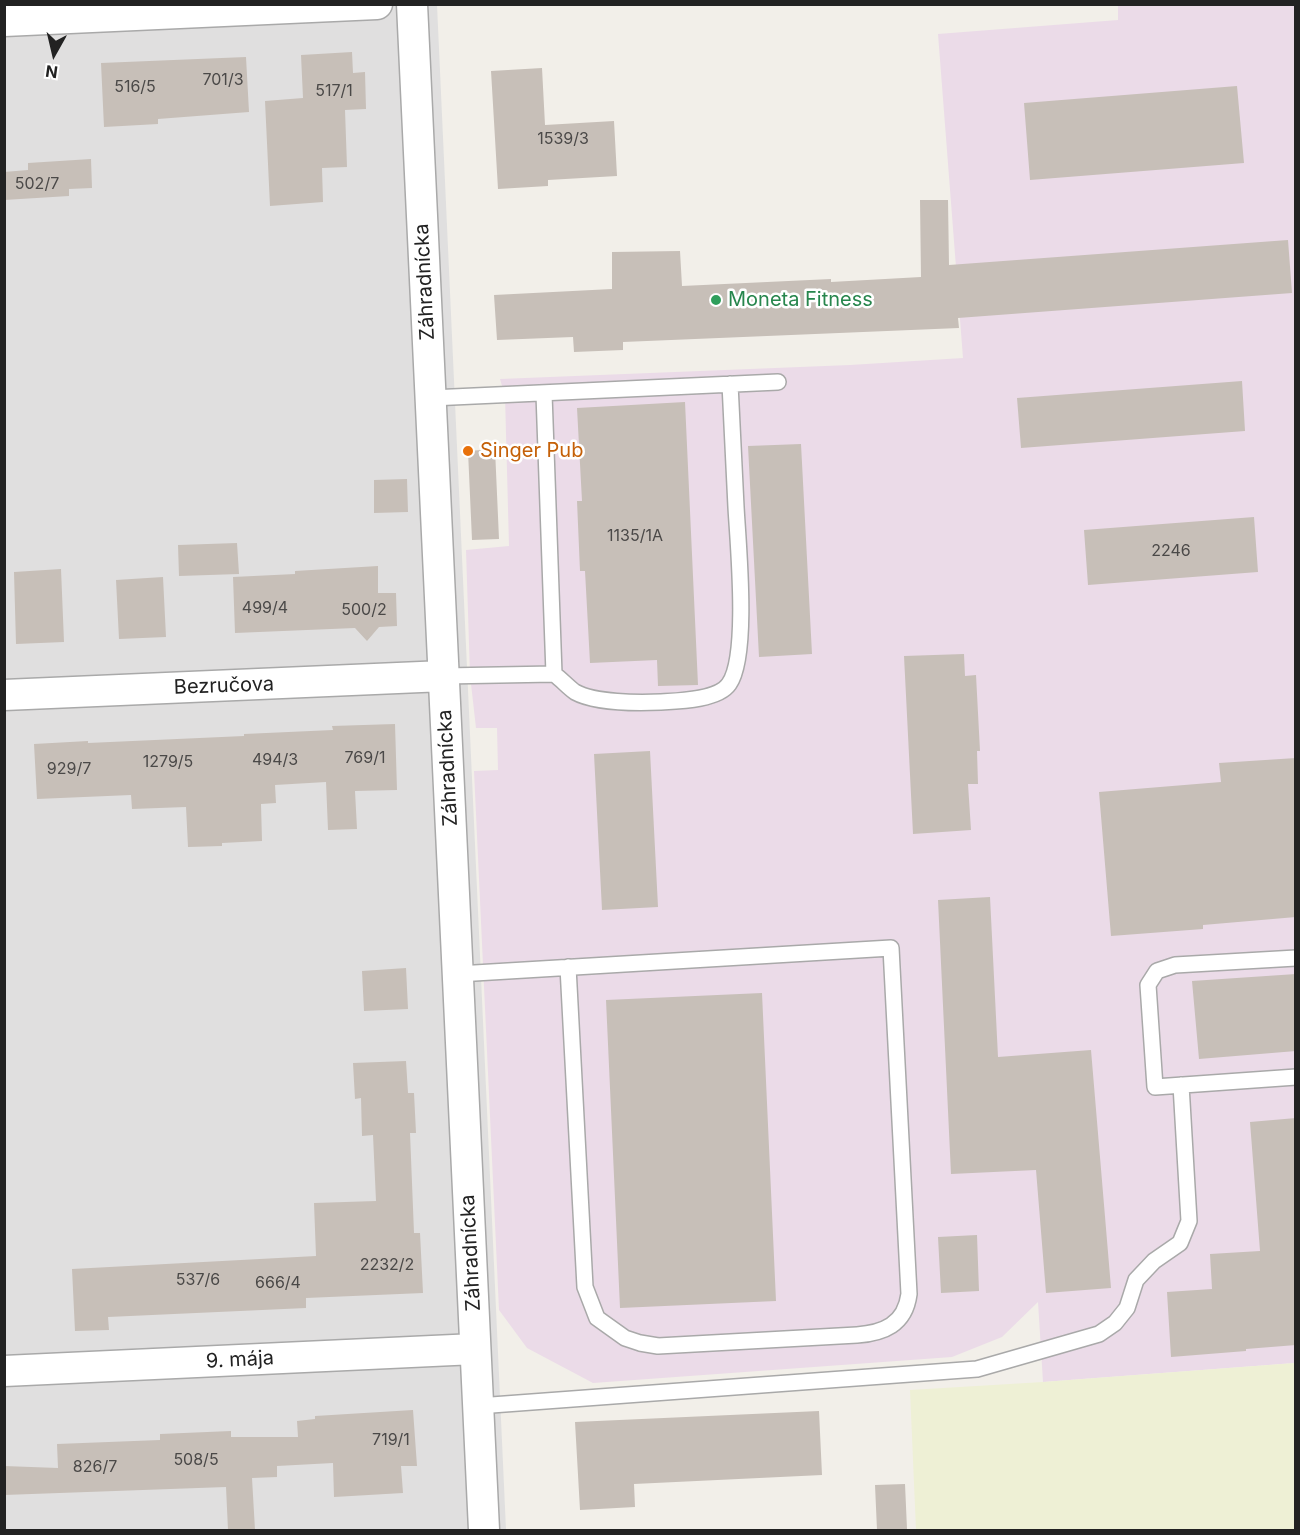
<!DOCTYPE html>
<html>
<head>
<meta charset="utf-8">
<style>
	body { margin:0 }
	#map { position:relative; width:1300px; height:1535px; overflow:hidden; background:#f2efe9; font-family:Inter,sans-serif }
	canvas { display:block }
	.frame { position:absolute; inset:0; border:6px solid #222; pointer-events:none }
	.north { position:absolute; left:24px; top:24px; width:60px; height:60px; -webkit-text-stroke:4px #fff; paint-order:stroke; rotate:188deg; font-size:16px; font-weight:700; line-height:24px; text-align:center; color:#222 }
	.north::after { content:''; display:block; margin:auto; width:21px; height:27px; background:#222; clip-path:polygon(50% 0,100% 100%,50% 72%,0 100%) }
</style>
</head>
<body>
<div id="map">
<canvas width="1300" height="1535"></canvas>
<div class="frame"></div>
<div class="north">N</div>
</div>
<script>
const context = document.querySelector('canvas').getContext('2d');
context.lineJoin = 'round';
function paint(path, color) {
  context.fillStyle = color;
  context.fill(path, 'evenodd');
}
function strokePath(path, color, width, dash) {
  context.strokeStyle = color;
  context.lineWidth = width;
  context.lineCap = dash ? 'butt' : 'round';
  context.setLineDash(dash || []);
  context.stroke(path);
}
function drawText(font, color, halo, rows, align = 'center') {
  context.font = font + ' Inter,sans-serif';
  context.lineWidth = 5;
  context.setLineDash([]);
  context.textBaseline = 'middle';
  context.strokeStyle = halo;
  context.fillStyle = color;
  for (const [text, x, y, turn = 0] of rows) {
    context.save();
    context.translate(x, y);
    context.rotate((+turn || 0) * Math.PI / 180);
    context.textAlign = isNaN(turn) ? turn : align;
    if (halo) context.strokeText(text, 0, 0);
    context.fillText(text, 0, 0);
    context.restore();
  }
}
paint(new Path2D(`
	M 5,5 L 437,5 L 506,1530 L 5,1530 Z`), '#e0dfdf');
paint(new Path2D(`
	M 1118,5 L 1295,5 L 1295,1363 L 1043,1382 L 1038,1302 L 1002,1337 L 952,1357 L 593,1383 L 527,1348 L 499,1310 L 474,771 L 498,770 L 497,728 L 476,728 L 470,675 L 466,550 L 509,546 L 505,396 L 500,379 L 850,365 L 963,358 L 938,34 L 1118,20 Z`), '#ebdbe8');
paint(new Path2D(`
	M 1295,1363 L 1295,1530 L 916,1530 L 910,1390 L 1043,1382 Z`), '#eef0d5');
paint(new Path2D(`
	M 352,52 L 353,73 L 365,72 L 366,109 L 345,110 L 347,167 L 322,168 L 323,202 L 270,206 L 265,101 L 303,98 L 301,55 Z
	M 246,57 L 249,112 L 158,119 L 158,124 L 104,127 L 101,63 Z
	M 542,68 L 545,125 L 614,121 L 617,176 L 548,180 L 548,186 L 498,189 L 491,71 Z
	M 1237,86 L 1244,163 L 1030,180 L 1024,103 Z
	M 91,159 L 92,188 L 69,189 L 69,196 L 4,200 L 4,172 L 28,170 L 28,163 Z
	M 920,200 L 948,200 L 949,265 L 1288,240 L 1292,293 L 958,318 L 959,328 L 623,342 L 623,350 L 574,352 L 573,337 L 497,340 L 494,295 L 612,289 L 612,252 L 680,251 L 682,286 L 831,279 L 831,282 L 921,277 Z
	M 1242,381 L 1245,431 L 1021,448 L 1017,398 Z
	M 685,402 L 698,685 L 658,686 L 657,660 L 590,663 L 585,571 L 580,571 L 577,501 L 582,501 L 577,408 Z
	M 801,444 L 812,654 L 759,657 L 748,446 Z
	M 495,449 L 499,539 L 472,540 L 468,451 Z
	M 407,479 L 408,512 L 374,513 L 374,480 Z
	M 1254,517 L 1258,572 L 1088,585 L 1084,530 Z
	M 237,543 L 239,574 L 179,576 L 178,545 Z
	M 378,566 L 378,593 L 396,593 L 397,626 L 379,627 L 367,641 L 355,628 L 235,633 L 233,577 L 295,574 L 295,571 Z
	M 61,569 L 64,642 L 16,644 L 14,572 Z
	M 163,577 L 166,637 L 119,639 L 116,580 Z
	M 964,654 L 965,676 L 976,675 L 980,751 L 977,751 L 978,784 L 968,784 L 971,830 L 913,834 L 904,656 Z
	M 395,724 L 397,790 L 355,791 L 357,829 L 328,830 L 326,782 L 275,785 L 276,803 L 261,804 L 262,841 L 222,843 L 222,846 L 188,847 L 186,807 L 132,809 L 131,795 L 37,799 L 34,744 L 88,741 L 88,743 L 244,736 L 244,734 L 333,730 L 332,726 Z
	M 650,751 L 658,907 L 602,910 L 594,754 Z
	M 1296,758 L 1296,917 L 1203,925 L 1203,929 L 1111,936 L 1099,792 L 1221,782 L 1219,763 Z
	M 990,897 L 998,1057 L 1091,1050 L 1111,1288 L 1046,1293 L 1036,1170 L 951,1174 L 938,900 Z
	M 406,968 L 408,1009 L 364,1011 L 362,971 Z
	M 1296,974 L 1296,1051 L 1199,1059 L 1192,981 Z
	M 762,993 L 776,1301 L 620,1308 L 606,1000 Z
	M 406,1061 L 408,1093 L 414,1093 L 416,1133 L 410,1133 L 414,1233 L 420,1233 L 423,1293 L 306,1298 L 306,1308 L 108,1317 L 109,1330 L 75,1331 L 72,1269 L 316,1256 L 314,1203 L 376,1201 L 373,1135 L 362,1136 L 361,1098 L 355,1099 L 353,1063 Z
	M 1296,1118 L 1296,1345 L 1246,1349 L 1246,1351 L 1171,1357 L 1167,1292 L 1212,1289 L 1210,1254 L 1260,1251 L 1250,1122 Z
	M 977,1235 L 979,1291 L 941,1293 L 938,1237 Z
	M 413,1410 L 417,1466 L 401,1466 L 403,1493 L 334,1497 L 333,1463 L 277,1466 L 277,1477 L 252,1478 L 255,1530 L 228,1530 L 226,1487 L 4,1495 L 4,1466 L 58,1468 L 57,1444 L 160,1440 L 160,1434 L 231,1431 L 231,1437 L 298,1437 L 297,1421 L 315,1419 L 315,1416 Z
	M 819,1411 L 822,1475 L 634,1484 L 635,1507 L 580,1510 L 575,1422 Z
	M 905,1484 L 907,1529 L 877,1530 L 875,1485 Z`), '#c7bfb8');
const lane = new Path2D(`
	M 544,394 L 554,674
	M 431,398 L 778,382
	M 444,676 L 554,674 C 561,679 568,687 575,692 C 595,703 638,703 661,702 C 679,701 718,700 729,684 C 749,656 738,544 736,507 C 734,466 732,425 730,384
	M 1296,958 L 1175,965 L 1157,971 L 1148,985 L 1155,1087 L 1296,1077
	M 458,974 L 891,948 L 909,1294 C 905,1325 883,1333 857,1335 L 658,1346 L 640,1343 L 625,1338 L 597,1318 L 585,1287 L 568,967
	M 478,1406 L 977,1369 L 1099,1334 L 1115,1323 L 1127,1308 L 1136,1280 L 1154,1261 L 1180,1243 L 1189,1221 L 1181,1085`);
const street = new Path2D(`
	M 412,4 L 484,1530
	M 4,21 L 377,4
	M 4,695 L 444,676
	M 4,1371 L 475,1349`);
strokePath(lane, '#a9a9a9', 18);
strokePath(street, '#a9a9a9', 33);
strokePath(lane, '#fff', 15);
strokePath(street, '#fff', 30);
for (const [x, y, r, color] of [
	[716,300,6,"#2e9e5b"],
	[468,451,6,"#e8710a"]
]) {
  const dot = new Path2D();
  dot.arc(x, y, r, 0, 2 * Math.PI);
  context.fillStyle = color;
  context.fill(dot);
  strokePath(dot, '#fff', 2);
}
drawText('16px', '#4b4948', null, [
	["701/3",223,80],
	["516/5",135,87],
	["517/1",334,91],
	["1539/3",563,139],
	["502/7",37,184],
	["1135/1A",635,536],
	["2246",1171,551],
	["499/4",265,608],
	["500/2",364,610],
	["769/1",365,758],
	["494/3",275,760],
	["1279/5",168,762],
	["929/7",69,769],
	["2232/2",387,1265],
	["537/6",198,1280],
	["666/4",278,1283],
	["719/1",391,1440],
	["508/5",196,1460],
	["826/7",95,1467]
]);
drawText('20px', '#222', '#fff', [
	["Záhradnícka",425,282,-93],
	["Bezručova",224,686,-2],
	["Záhradnícka",448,768,-93],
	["Záhradnícka",471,1253,-93],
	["9. mája",240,1360,-3]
]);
drawText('20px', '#27864d', '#fff', [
	["Moneta Fitness",728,300]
], 'left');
drawText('20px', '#c56008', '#fff', [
	["Singer Pub",480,451]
], 'left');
</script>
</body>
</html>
